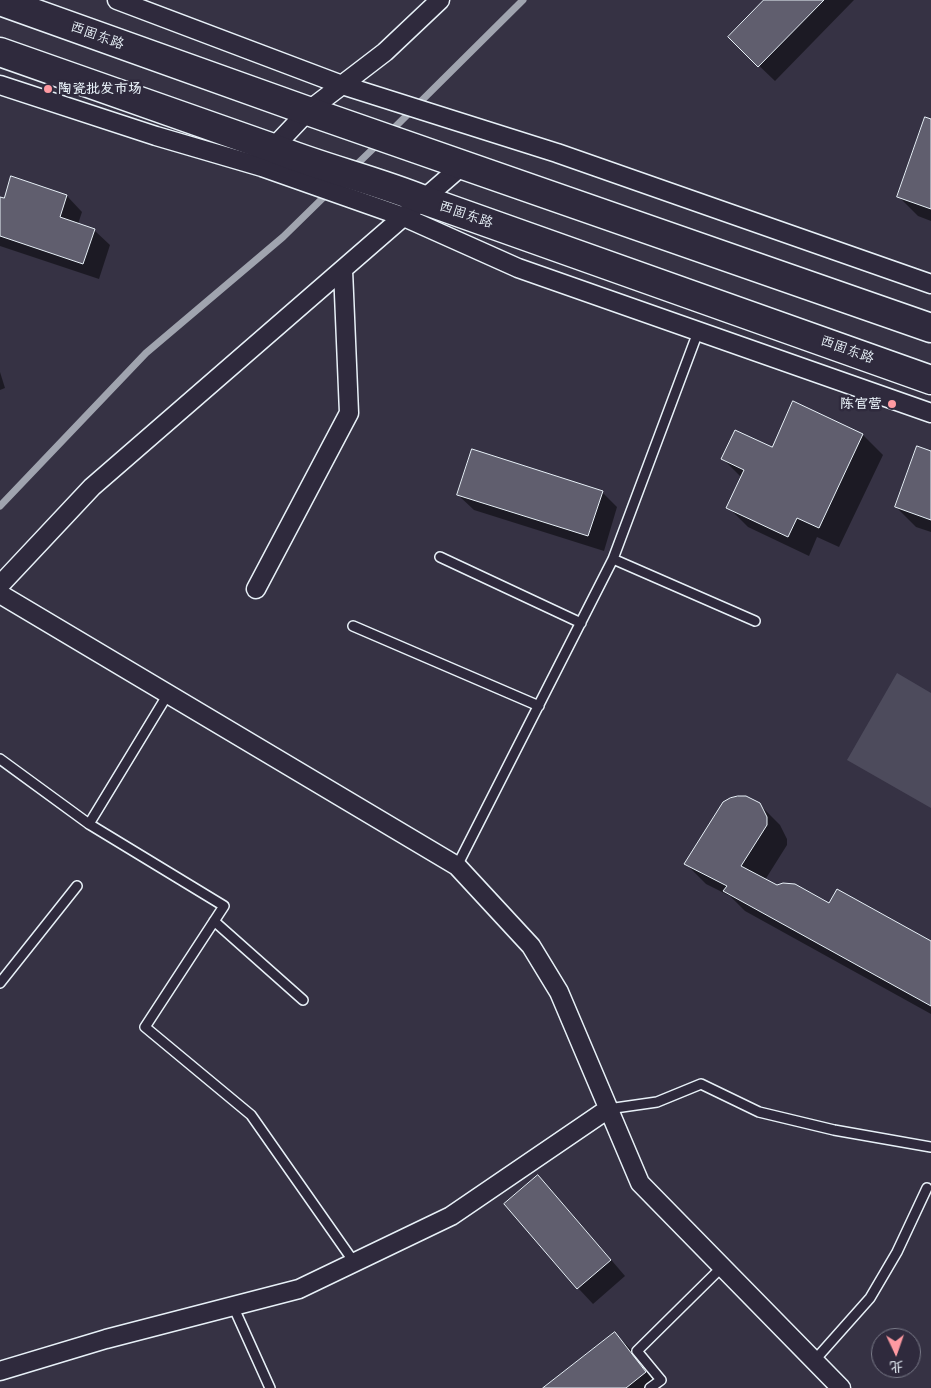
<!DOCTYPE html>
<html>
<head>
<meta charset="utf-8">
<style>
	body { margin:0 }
	#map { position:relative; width:931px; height:1388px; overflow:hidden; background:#363244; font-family:"Shantell Sans","LXGW WenKai TC",sans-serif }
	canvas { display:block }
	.north { position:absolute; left:871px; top:1328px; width:50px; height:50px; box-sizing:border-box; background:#2f2a3d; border:1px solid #797a88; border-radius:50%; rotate:177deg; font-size:14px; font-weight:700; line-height:20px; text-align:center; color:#e8f1f8 }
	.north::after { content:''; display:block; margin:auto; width:18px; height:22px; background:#ff9aa2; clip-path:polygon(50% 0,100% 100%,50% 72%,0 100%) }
</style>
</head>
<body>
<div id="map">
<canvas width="931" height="1388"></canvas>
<div class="north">北</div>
</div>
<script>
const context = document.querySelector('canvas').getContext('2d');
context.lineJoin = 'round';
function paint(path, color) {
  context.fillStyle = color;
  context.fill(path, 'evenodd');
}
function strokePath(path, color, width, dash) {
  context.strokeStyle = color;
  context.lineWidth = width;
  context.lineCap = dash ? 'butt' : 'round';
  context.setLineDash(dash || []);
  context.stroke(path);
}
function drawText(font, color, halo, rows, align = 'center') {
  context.font = font + ' "Shantell Sans","LXGW WenKai TC",sans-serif';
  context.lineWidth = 5;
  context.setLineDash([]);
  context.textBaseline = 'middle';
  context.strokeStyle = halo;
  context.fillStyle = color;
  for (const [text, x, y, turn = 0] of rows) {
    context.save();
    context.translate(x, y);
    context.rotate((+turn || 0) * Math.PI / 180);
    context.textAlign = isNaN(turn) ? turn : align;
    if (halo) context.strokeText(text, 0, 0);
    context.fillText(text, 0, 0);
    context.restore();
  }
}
paint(new Path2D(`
	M 897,673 L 931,693 L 931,808 L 847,760 Z`), '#4d4b5c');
paint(new Path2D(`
	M 766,0 L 854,0 L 775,81 L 729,37 Z
	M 931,121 L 931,221 L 918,216 L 898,196 Z
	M 67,196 L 82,212 L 78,224 L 94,230 L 110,245 L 99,279 L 0,246 L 0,198 L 5,200 Z
	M 0,372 L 5,388 L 0,390 Z
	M 794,403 L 863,435 L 883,455 L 839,547 L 817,537 L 809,556 L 748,527 L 728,507 L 742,478 L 723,459 L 772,449 Z
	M 931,452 L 931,532 L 916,527 L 896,507 Z
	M 602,492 L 617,507 L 604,551 L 474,510 L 458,495 Z
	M 759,804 L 780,825 L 787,839 L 787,845 L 765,880 L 777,886 L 931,943 L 931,1014 L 745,911 L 730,896 L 706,884 L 686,864 Z
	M 538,1176 L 553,1192 L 625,1276 L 593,1304 L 578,1288 L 506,1204 Z
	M 615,1334 L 631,1349 L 661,1388 L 545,1388 Z`), '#0007');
strokePath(new Path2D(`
	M 390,132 L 523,0
	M 352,169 L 379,143
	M 0,506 L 146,353 L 283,237 L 329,192`), '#a0a4af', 7);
const building = new Path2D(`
	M 764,0 L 824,0 L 758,67 L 728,37 Z
	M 925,117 L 931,119 L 931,209 L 897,197 Z
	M 11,176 L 67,195 L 60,217 L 95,229 L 83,264 L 0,236 L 0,197 L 4,198 Z
	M 793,401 L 863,434 L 819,528 L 797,518 L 788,537 L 726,508 L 744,470 L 721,459 L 735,430 L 772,447 Z
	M 917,446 L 931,451 L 931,520 L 895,507 Z
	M 472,449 L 603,491 L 588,536 L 457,495 Z
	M 738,796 L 746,796 L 760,803 L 767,817 L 767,825 L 741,866 L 777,885 L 783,883 L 795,884 L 829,903 L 837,889 L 931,941 L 931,1006 L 723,891 L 727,886 L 684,864 L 723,802 L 730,798 Z
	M 538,1175 L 611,1260 L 577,1289 L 504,1204 Z
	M 615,1332 L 646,1372 L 626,1388 L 543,1388 Z`);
paint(building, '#605e6e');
strokePath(building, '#e8f1f8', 1);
const lane = new Path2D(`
	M 440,557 L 581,623
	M 613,559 L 755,621
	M 353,626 L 539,706
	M 0,759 L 89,824 L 168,694
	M 89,824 L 224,906 L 145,1027 L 251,1115 L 354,1262
	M 457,866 L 613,559 L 698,332
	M 214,921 L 303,1000
	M 0,983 L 77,886
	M 608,1109 L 657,1102 L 701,1084 L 759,1112 L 834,1130 L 931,1147
	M 233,1306 L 270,1388
	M 814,1361 L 870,1298 L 897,1252 L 927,1188
	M 650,1388 L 661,1380 L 637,1351 L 722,1267`);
const street = new Path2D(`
	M 117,0 L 342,85 L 557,153 L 931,284
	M 0,85 L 156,136 L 262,167 L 404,217 L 518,268 L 931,413
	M 273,148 L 308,111 L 385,52 L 440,0
	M 0,585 L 92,487 L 464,164
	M 256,589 L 349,413 L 343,270
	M 0,594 L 457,866 L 531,946 L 559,992 L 640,1183 L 841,1388
	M 0,1371 L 106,1339 L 299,1289 L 451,1216 L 608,1109`);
const primary = new Path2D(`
	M 0,1 L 308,111 L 931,328
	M 0,52 L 273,148 C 322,168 375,180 424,200 L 931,380`);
strokePath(lane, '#e8f1f8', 12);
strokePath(street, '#e8f1f8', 21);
strokePath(primary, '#e8f1f8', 31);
strokePath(lane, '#2f2a3d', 9);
strokePath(street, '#2f2a3d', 18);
strokePath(primary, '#2f2a3d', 28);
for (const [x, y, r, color] of [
	[48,89,5,"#ff9aa2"],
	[892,404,5,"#ff9aa2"]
]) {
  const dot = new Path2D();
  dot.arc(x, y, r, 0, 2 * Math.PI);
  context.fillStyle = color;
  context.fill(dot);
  strokePath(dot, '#2f2a3d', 2);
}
drawText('14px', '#e8f1f8', '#2f2a3d', [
	["西固东路",97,36,20],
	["西固东路",466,215,19],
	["西固东路",847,350,20]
]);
drawText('bold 14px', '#e8f1f8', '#2f2a3d', [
	["陶瓷批发市场",58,89],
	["陈官营",882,404,"right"]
], 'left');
</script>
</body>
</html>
